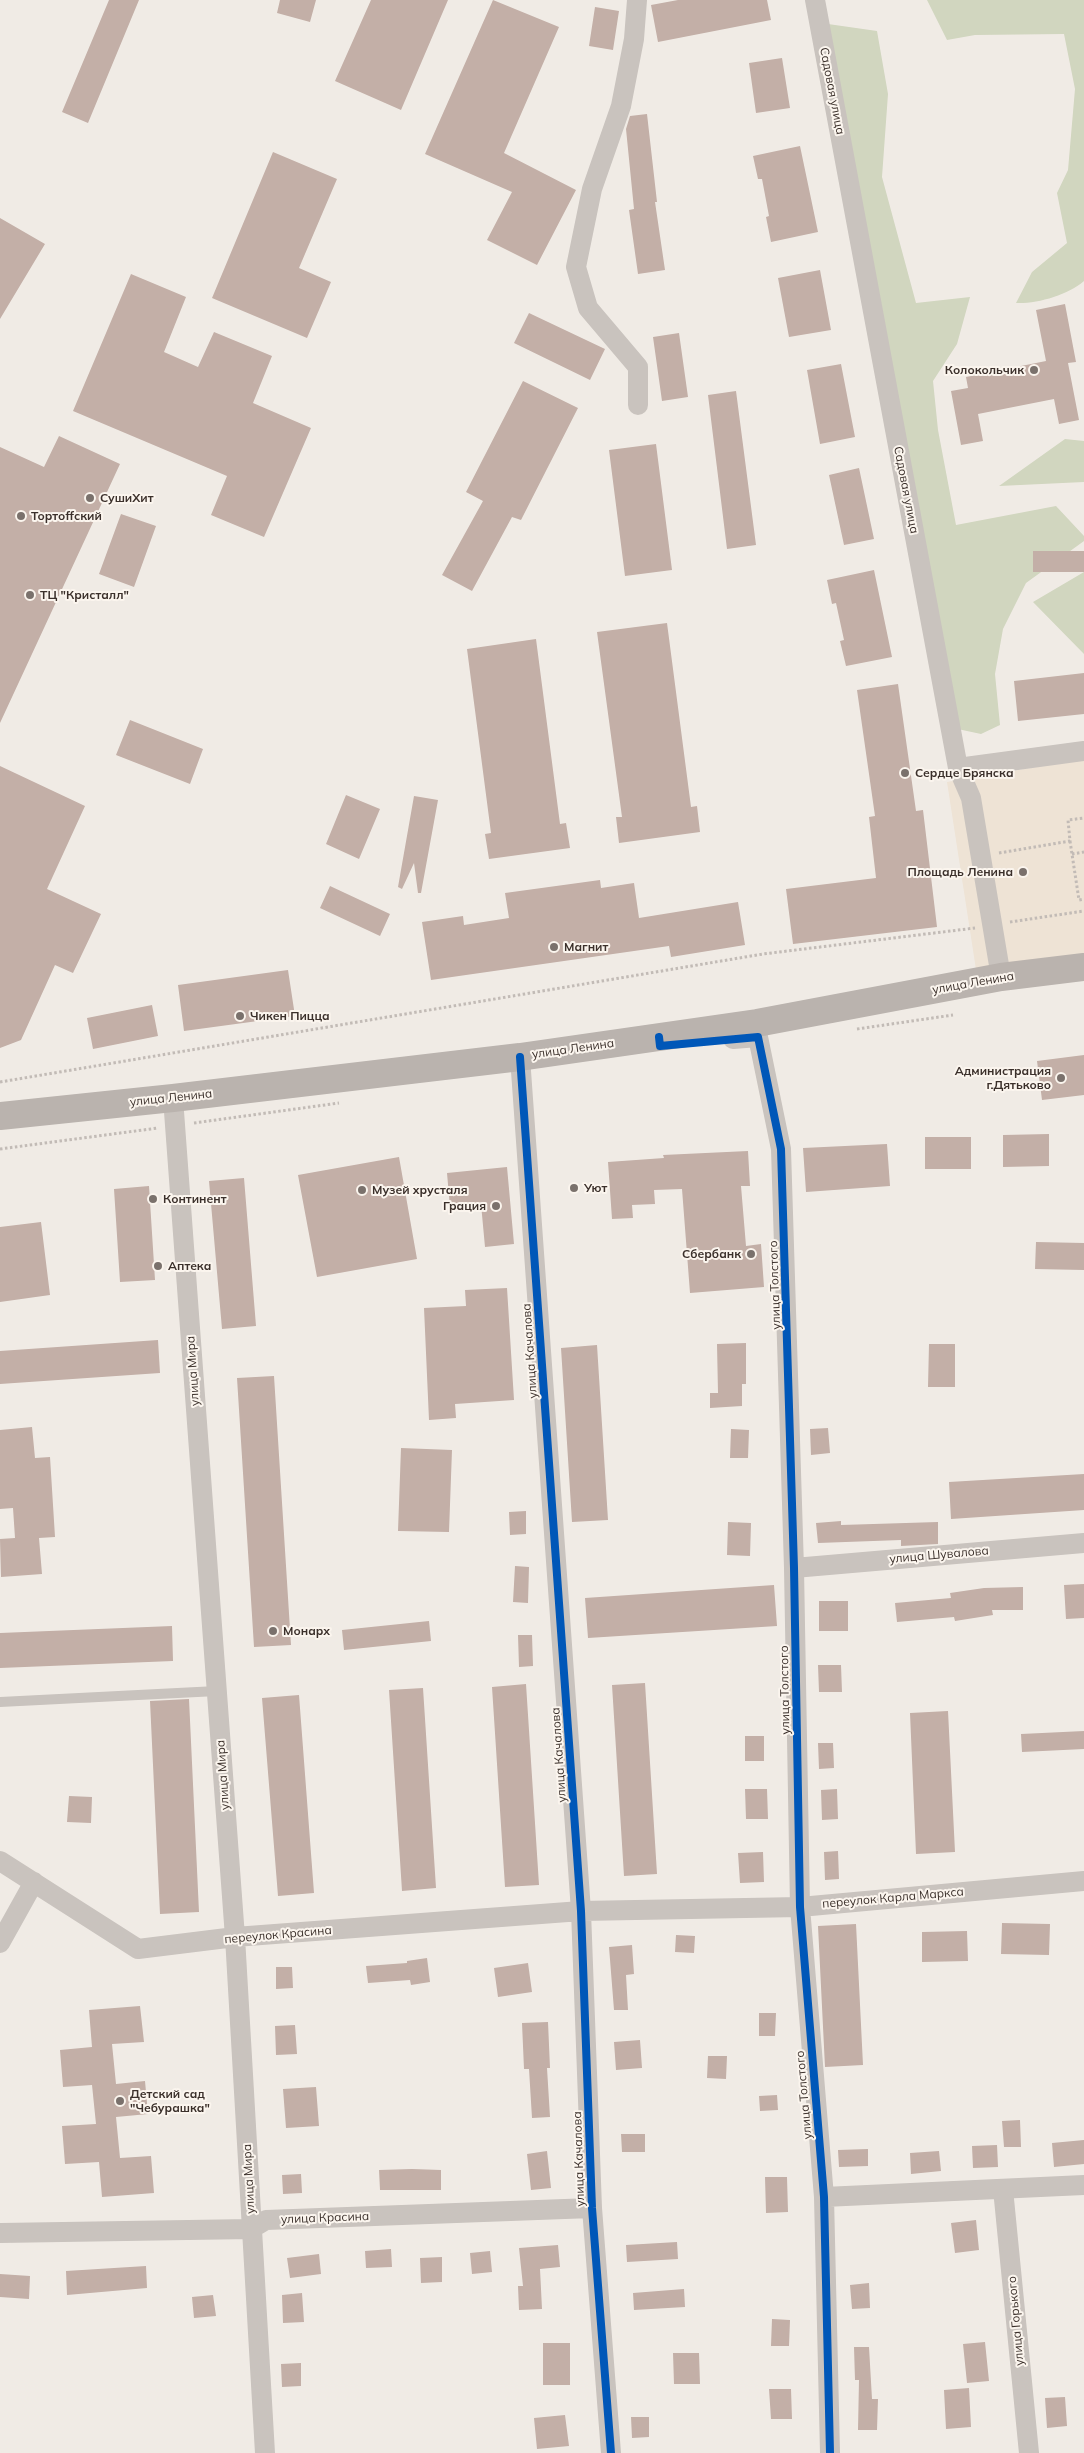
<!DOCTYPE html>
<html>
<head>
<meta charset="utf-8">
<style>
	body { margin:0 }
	canvas { display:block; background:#f0ebe5 }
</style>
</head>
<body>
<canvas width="1084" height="2453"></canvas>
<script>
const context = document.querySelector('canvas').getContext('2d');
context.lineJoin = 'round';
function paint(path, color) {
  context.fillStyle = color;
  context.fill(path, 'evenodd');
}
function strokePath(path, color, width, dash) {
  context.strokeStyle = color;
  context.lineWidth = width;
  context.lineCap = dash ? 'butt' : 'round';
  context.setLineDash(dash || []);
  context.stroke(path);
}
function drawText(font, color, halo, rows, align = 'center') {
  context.font = font + ' Mulish,sans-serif';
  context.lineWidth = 4;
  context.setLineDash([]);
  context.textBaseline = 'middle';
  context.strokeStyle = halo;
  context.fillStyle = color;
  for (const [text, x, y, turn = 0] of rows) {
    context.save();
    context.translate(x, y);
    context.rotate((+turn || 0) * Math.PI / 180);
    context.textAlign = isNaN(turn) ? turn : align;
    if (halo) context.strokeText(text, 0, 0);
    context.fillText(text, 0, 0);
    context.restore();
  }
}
paint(new Path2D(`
	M 927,0 L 1084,0 L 1084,281 C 1068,295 1037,304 1016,303 L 1032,272 L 1067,243 L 1057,193 L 1068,170 L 1075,89 L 1064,34 L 975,35 L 947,40 Z
	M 821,23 L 877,31 L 888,94 L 882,177 L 916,303 L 970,297 L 957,344 L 933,381 L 938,430 L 956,525 L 1056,506 L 1084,536 L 1084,541 L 1026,583 L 1003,629 L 995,674 L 1000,725 L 981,734 L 953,728 Z
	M 1065,439 L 1084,441 L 1084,482 L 999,486 Z
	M 1084,572 L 1084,654 L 1033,602 Z`), '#d1d6bf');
paint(new Path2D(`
	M 1084,759 L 1084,962 L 977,976 L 947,782 Z`), '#eee3d5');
paint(new Path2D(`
	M 109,0 L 139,0 L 88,123 L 62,112 Z
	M 280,0 L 316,0 L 310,22 L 277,13 Z
	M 371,0 L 448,0 L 401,110 L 335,81 Z
	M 493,0 L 559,27 L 504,153 L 576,190 L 537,265 L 487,240 L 512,192 L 425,154 Z
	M 678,0 L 767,0 L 771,20 L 658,42 L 651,5 Z
	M 595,7 L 619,11 L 613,50 L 589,46 Z
	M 782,58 L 790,108 L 756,113 L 749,63 Z
	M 647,114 L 657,202 L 655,202 L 665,270 L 638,274 L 629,210 L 634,209 L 626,129 L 630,116 Z
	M 800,146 L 818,232 L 771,242 L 766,217 L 769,216 L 762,179 L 758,179 L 753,156 Z
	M 273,152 L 337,179 L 299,268 L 331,282 L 307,338 L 212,298 Z
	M 0,218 L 45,244 L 0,319 Z
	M 820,270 L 831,330 L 789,337 L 778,278 Z
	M 131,274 L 186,297 L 164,352 L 198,367 L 214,332 L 272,356 L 253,403 L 311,428 L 264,537 L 211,515 L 227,476 L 73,411 Z
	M 1065,304 L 1076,362 L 1068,363 L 1079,420 L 1059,424 L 1054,399 L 978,414 L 983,441 L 961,445 L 951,391 L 968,388 L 966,377 L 1046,361 L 1036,310 Z
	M 529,313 L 605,349 L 590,380 L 514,343 Z
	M 679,333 L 688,397 L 662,401 L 653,337 Z
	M 841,364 L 855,437 L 820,444 L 807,370 Z
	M 523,381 L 578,408 L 521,520 L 512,517 L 472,591 L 442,575 L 483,501 L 466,492 Z
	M 736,391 L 756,545 L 727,549 L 708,395 Z
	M 59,436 L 120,464 L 0,723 L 0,447 L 44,467 Z
	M 656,444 L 672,570 L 625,576 L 609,450 Z
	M 859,468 L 874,539 L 844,545 L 829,475 Z
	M 121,514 L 156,526 L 134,587 L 99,574 Z
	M 1033,551 L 1084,551 L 1084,572 L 1033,572 Z
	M 874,570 L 892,657 L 846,666 L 840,641 L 844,640 L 836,603 L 832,604 L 827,580 Z
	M 667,623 L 691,807 L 697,806 L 700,832 L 619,843 L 616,817 L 622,817 L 597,632 Z
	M 536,639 L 560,824 L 566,823 L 570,848 L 489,859 L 485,834 L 491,833 L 467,649 Z
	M 1084,673 L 1084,714 L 1018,721 L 1014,681 Z
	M 898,684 L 916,811 L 923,810 L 937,927 L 793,944 L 786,889 L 876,878 L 869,817 L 875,816 L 857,690 Z
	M 130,720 L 203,749 L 190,784 L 116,755 Z
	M 0,766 L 85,806 L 47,889 L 101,914 L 73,973 L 55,965 L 21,1040 L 0,1048 Z
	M 346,795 L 380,809 L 359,859 L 326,844 Z
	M 414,796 L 438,800 L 421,893 L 418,893 L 414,863 L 402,889 L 398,887 Z
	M 600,880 L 601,888 L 634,883 L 639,918 L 738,902 L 745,945 L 671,957 L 669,946 L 431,980 L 422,922 L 463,916 L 464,925 L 509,918 L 505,893 Z
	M 330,886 L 390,914 L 380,936 L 320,908 Z
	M 288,970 L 295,1016 L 184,1031 L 178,985 Z
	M 152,1005 L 158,1036 L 93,1049 L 87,1018 Z
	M 1084,1055 L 1084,1095 L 1042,1100 L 1037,1061 Z
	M 1049,1134 L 1049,1166 L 1003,1167 L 1003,1135 Z
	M 925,1137 L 971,1137 L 971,1169 L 925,1169 Z
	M 887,1144 L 890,1186 L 806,1192 L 803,1148 Z
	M 748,1151 L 750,1186 L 741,1186 L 746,1246 L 761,1244 L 764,1287 L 690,1293 L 682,1189 L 654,1190 L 655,1204 L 632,1205 L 633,1218 L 612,1219 L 608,1162 L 664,1158 L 663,1155 Z
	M 399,1157 L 417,1259 L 317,1277 L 298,1175 Z
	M 507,1167 L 514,1244 L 485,1247 L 481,1204 L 450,1207 L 447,1173 Z
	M 244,1178 L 256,1326 L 222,1329 L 209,1181 Z
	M 149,1186 L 155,1280 L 120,1282 L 114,1189 Z
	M 41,1222 L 50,1295 L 0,1302 L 0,1227 Z
	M 1036,1242 L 1084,1243 L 1084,1270 L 1035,1269 Z
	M 507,1288 L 514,1400 L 455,1404 L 456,1418 L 429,1420 L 424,1308 L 466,1306 L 465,1290 Z
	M 158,1340 L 160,1373 L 0,1384 L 0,1351 Z
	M 746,1343 L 746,1384 L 742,1384 L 742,1406 L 710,1408 L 710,1393 L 718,1393 L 717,1344 Z
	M 929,1344 L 955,1344 L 955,1387 L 928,1387 Z
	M 597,1345 L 608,1520 L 572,1522 L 561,1348 Z
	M 274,1376 L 291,1645 L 254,1647 L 237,1378 Z
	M 32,1427 L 35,1458 L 50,1457 L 55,1537 L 39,1538 L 42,1574 L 1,1577 L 0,1539 L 15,1538 L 13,1508 L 0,1509 L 0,1430 Z
	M 828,1428 L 830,1453 L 811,1455 L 810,1429 Z
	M 731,1429 L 749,1430 L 748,1458 L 730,1458 Z
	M 401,1448 L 452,1450 L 449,1532 L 398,1531 Z
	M 1084,1474 L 1084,1510 L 951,1519 L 949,1482 Z
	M 526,1511 L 526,1534 L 510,1535 L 509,1512 Z
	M 841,1521 L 841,1525 L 938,1522 L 938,1544 L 901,1546 L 901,1540 L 818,1543 L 816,1523 Z
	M 728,1522 L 751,1523 L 750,1556 L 727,1555 Z
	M 515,1566 L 529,1567 L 528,1603 L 513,1602 Z
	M 1084,1584 L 1084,1618 L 1066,1619 L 1064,1585 Z
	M 774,1585 L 777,1626 L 588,1638 L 585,1598 Z
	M 1023,1587 L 1023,1610 L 992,1610 L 993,1615 L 955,1621 L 954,1617 L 897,1622 L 895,1603 L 951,1598 L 950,1593 L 984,1588 Z
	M 819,1601 L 848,1601 L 848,1631 L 819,1631 Z
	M 429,1621 L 431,1641 L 344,1650 L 342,1630 Z
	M 172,1626 L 173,1661 L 0,1668 L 0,1633 Z
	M 518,1635 L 532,1635 L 533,1666 L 519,1667 Z
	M 818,1665 L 841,1665 L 842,1692 L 819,1692 Z
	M 645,1683 L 657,1874 L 624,1876 L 612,1685 Z
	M 526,1684 L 539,1885 L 505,1887 L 492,1687 Z
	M 423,1688 L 436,1888 L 402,1891 L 389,1690 Z
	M 299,1695 L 314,1893 L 278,1896 L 262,1698 Z
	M 189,1699 L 199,1912 L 160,1914 L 150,1701 Z
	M 948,1711 L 955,1852 L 916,1854 L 910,1713 Z
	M 1084,1731 L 1084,1749 L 1022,1752 L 1021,1734 Z
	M 745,1736 L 764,1736 L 764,1761 L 745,1761 Z
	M 818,1743 L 833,1743 L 834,1768 L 819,1769 Z
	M 745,1789 L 767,1789 L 768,1819 L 746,1819 Z
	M 837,1789 L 838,1819 L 822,1820 L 821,1790 Z
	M 69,1796 L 92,1797 L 91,1823 L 67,1822 Z
	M 838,1851 L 839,1879 L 825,1880 L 824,1852 Z
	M 763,1852 L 764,1882 L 740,1883 L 738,1853 Z
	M 1002,1923 L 1050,1924 L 1049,1955 L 1001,1954 Z
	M 856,1924 L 863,2065 L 825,2067 L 818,1926 Z
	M 967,1931 L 968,1961 L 922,1962 L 922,1932 Z
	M 676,1935 L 695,1936 L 694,1953 L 675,1952 Z
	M 632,1945 L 634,1974 L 626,1975 L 628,2010 L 614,2010 L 609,1947 Z
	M 427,1958 L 430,1982 L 411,1985 L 410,1980 L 368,1983 L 366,1966 L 407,1963 L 407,1961 Z
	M 528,1963 L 532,1992 L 498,1997 L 494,1968 Z
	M 276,1967 L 292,1967 L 293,1988 L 276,1989 Z
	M 140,2006 L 144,2042 L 112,2044 L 116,2084 L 145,2081 L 148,2114 L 116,2117 L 120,2158 L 151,2156 L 154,2193 L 102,2197 L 99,2162 L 65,2164 L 62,2126 L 96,2124 L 92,2085 L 63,2087 L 60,2050 L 92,2047 L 89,2010 Z
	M 759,2013 L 776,2013 L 775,2036 L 759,2036 Z
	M 548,2022 L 550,2068 L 547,2068 L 550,2117 L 532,2118 L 529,2069 L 524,2069 L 522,2023 Z
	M 295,2025 L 297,2054 L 276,2055 L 275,2026 Z
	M 640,2040 L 642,2068 L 616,2070 L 614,2042 Z
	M 708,2056 L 727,2056 L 726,2079 L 707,2078 Z
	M 316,2087 L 319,2126 L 286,2128 L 283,2089 Z
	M 777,2095 L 778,2110 L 760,2111 L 759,2096 Z
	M 1020,2120 L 1021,2147 L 1004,2147 L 1002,2121 Z
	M 621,2134 L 645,2134 L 645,2152 L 622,2152 Z
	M 1084,2140 L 1084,2164 L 1054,2167 L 1052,2143 Z
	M 997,2145 L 998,2167 L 973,2168 L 972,2146 Z
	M 868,2149 L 868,2166 L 839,2167 L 838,2150 Z
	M 547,2151 L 551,2188 L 531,2190 L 527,2154 Z
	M 939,2151 L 941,2171 L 911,2174 L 910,2153 Z
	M 412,2169 L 441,2170 L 441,2190 L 380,2190 L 379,2170 Z
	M 301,2174 L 302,2193 L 283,2194 L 282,2175 Z
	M 765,2177 L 787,2177 L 788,2212 L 766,2213 Z
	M 976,2220 L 979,2250 L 955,2253 L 951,2223 Z
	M 677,2242 L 678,2259 L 627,2262 L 626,2245 Z
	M 558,2245 L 560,2267 L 540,2269 L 542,2309 L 519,2310 L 518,2286 L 523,2286 L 519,2248 Z
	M 391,2249 L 392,2267 L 366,2268 L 365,2251 Z
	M 490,2251 L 492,2272 L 472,2274 L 470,2253 Z
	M 319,2254 L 321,2274 L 290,2278 L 287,2258 Z
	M 442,2257 L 442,2282 L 421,2283 L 420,2258 Z
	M 146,2266 L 147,2288 L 67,2295 L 66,2271 Z
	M 0,2274 L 30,2276 L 29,2299 L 0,2297 Z
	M 869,2283 L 870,2308 L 852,2309 L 850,2285 Z
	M 684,2289 L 685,2307 L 634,2310 L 633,2293 Z
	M 302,2293 L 304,2322 L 283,2323 L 282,2295 Z
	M 213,2295 L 216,2316 L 194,2318 L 192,2297 Z
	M 772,2319 L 790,2320 L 789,2346 L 771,2346 Z
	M 985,2342 L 989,2381 L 967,2383 L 963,2344 Z
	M 543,2343 L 570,2343 L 570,2385 L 543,2385 Z
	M 854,2347 L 869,2347 L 872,2399 L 878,2399 L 877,2430 L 858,2430 L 859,2380 L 855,2380 Z
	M 673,2353 L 699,2353 L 700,2384 L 674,2384 Z
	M 301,2363 L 301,2386 L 282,2387 L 281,2364 Z
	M 969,2388 L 971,2427 L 946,2429 L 944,2390 Z
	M 769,2389 L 791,2389 L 792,2419 L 771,2419 Z
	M 1065,2397 L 1067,2426 L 1047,2428 L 1045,2398 Z
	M 565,2415 L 569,2446 L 537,2449 L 534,2418 Z
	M 631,2417 L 649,2417 L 649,2437 L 632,2438 Z`), '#c3afa7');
strokePath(new Path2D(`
	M 1070,841 L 1079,900 L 1084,899
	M 999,853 L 1070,841 L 1068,820 L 1084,818
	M 1072,854 L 1084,852
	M 1010,922 L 1084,911
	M 857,1029 L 953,1015
	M 0,1082 L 763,954 L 975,928
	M 194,1123 L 339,1103
	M 0,1149 L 158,1128`), '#c2bbb6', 3, [2.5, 2.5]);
strokePath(new Path2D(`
	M 0,1702 L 217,1691`), '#c9c3be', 10);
strokePath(new Path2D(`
	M 637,0 L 634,39 L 621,106 L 592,189 L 576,267 L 588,308 L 638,367 L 638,405
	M 815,0 L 958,768 L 971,798 L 1001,977
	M 958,768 L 1084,751
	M 733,1039 L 758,1037 L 781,1149 L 794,1568 L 800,1907 L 824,2197 L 830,2453
	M 520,1057 L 581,1911 L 592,2208 L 611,2453
	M 173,1098 L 235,1937 L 265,2453
	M 794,1568 L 1084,1543
	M 0,1861 L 138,1949 L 235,1937 L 581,1911 L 800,1907 L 1084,1881
	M 0,1943 L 34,1882
	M 1003,2189 L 1029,2453
	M 824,2197 L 1084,2185
	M 0,2233 L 251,2229 L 266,2220 L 592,2208`), '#c9c3be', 20);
strokePath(new Path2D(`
	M 0,1116 L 173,1098 L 520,1057 L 757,1023 L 1001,977 L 1084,967`), '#bab3ae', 28);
strokePath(new Path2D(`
	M 659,1037 L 660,1046 L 758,1037 L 781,1149 L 794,1568 L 800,1907 L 824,2197 L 830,2453
	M 520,1057 L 581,1911 L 592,2208 L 611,2453`), '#0057b8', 8);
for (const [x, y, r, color] of [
	[1034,370,5,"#7a716c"],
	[90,498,5,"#7a716c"],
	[21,516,5,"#7a716c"],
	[30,595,5,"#7a716c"],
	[905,773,5,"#7a716c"],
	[1023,872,5,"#7a716c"],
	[554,947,5,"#7a716c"],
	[240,1016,5,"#7a716c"],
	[1061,1078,5,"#7a716c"],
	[574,1188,5,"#7a716c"],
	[362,1190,5,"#7a716c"],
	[153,1199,5,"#7a716c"],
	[496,1206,5,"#7a716c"],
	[751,1254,5,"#7a716c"],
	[158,1266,5,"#7a716c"],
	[273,1631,5,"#7a716c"],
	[120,2101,5,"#7a716c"]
]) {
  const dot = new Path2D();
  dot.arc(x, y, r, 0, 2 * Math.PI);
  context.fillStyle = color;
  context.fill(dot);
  strokePath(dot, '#fbf5ee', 2);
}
drawText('12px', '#3b302b', '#fbf5ee', [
	["Садовая улица",832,91,79],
	["Садовая улица",906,490,79],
	["улица Ленина",973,983,-10],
	["улица Ленина",573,1049,-8],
	["улица Ленина",171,1098,-6],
	["улица Толстого",775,1285,-92],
	["улица Качалова",530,1351,-94],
	["улица Мира",193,1371,-94],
	["улица Шувалова",939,1555,-5],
	["улица Толстого",785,1690,-91],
	["улица Качалова",559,1755,-94],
	["улица Мира",223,1775,-94],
	["переулок Карла Маркса",893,1898,-5],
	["переулок Красина",278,1935,-5],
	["улица Толстого",804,2095,-95],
	["улица Качалова",579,2159,-92],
	["улица Мира",249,2179,-93],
	["улица Красина",325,2218,-2],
	["улица Горького",1016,2321,-95]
]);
drawText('bold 12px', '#3b302b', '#fbf5ee', [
	["Колокольчик",1024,370,"right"],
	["СушиХит",100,498],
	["Тортоffский",31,516],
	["ТЦ \"Кристалл\"",40,595],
	["Сердце Брянска",915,773],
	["Площадь Ленина",1013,872,"right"],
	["Магнит",564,947],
	["Чикен Пицца",250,1016],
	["Администрация",1051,1071,"right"],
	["г.Дятьково",1051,1085,"right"],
	["Уют",584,1188],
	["Музей хрусталя",372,1190],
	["Континент",163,1199],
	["Грация",486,1206,"right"],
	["Сбербанк",741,1254,"right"],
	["Аптека",168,1266],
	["Монарх",283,1631],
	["Детский сад",130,2094],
	["\"Чебурашка\"",130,2108]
], 'left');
</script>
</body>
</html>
